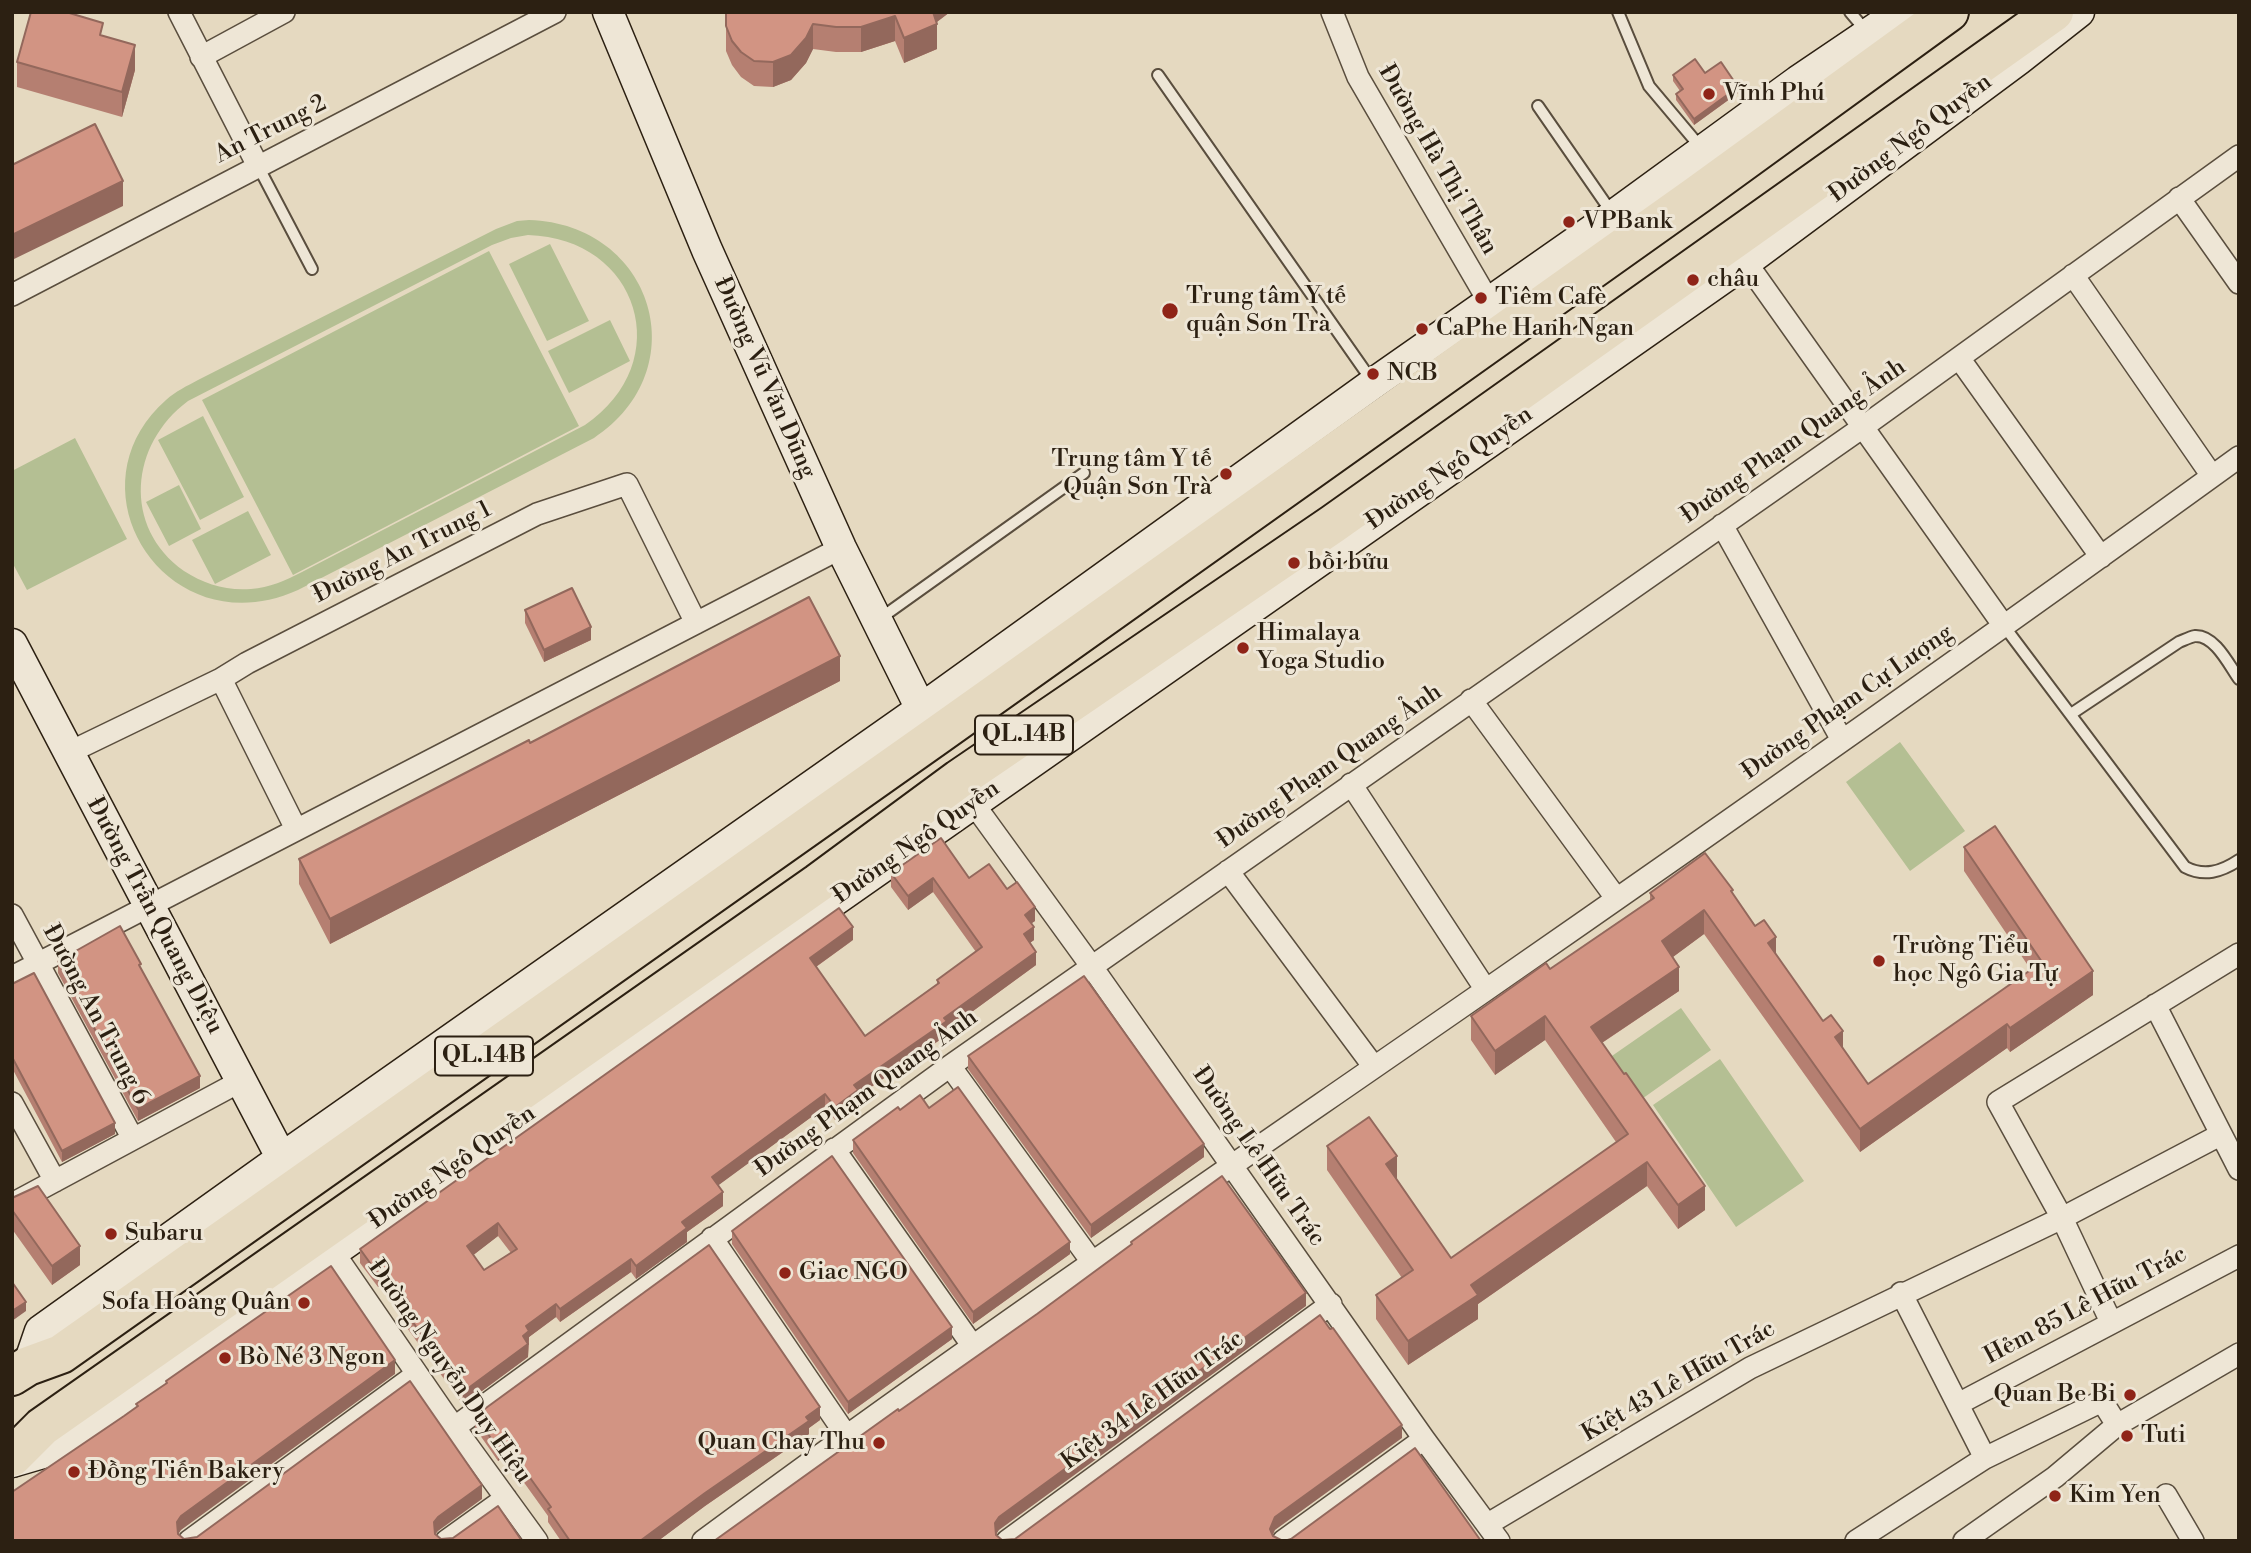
<!DOCTYPE html>
<html>
<head>
<meta charset="utf-8">
<style>
	body { margin:0 }
	#map { position:relative; width:2251px; height:1553px; overflow:hidden; background:#e5d9c0; font-family:"Libre Bodoni",serif }
	canvas { display:block }
	.frame { position:absolute; inset:0; border:14px solid #2c2012; pointer-events:none }
</style>
</head>
<body>
<div id="map">
<canvas width="2251" height="1553"></canvas>
<div class="frame"></div>
</div>
<script>
const context = document.querySelector('canvas').getContext('2d');
context.lineJoin = 'round';
function paint(path, color) {
  context.fillStyle = color;
  context.fill(path, 'evenodd');
}
function strokePath(path, color, width, dash) {
  context.strokeStyle = color;
  context.lineWidth = width;
  context.lineCap = dash ? 'butt' : 'round';
  context.setLineDash(dash || []);
  context.stroke(path);
}
function drawText(font, color, halo, rows, align = 'center') {
  context.font = font + ' "Libre Bodoni",serif';
  context.lineWidth = 6;
  context.setLineDash([]);
  context.textBaseline = 'middle';
  context.strokeStyle = halo;
  context.fillStyle = color;
  for (const [text, x, y, turn = 0] of rows) {
    context.save();
    context.translate(x, y);
    context.rotate((+turn || 0) * Math.PI / 180);
    context.textAlign = isNaN(turn) ? turn : align;
    if (halo) context.strokeText(text, 0, 0);
    context.fillText(text, 0, 0);
    context.restore();
  }
}
paint(new Path2D(`
	M 529,220 C 654,224 698,370 594,438 L 298,590 C 167,649 65,489 166,400 C 176,391 187,386 198,380 L 496,229 L 517,221 ZM 528,235 C 639,238 678,362 585,425 L 302,572 C 286,580 269,588 251,589 C 226,591 204,584 184,571 C 122,527 130,444 188,401 L 492,245 L 511,238 Z
	M 550,244 L 589,321 L 547,341 L 509,264 Z
	M 489,251 L 579,426 L 293,575 L 202,400 Z
	M 610,320 L 630,361 L 569,393 L 548,351 Z
	M 203,416 L 244,497 L 200,520 L 158,440 Z
	M 75,438 L 127,539 L 27,590 L 12,562 L 12,471 Z
	M 179,485 L 201,529 L 169,546 L 146,502 Z
	M 248,511 L 271,555 L 215,584 L 192,540 Z
	M 1900,742 L 1965,831 L 1910,871 L 1846,782 Z
	M 1681,1008 L 1711,1050 L 1639,1101 L 1609,1058 Z
	M 1720,1059 L 1804,1181 L 1736,1227 L 1653,1105 Z`), '#b4bf93');
const lane = new Path2D(`
	M 1618,12 L 1649,86 L 1702,149
	M 1850,12 L 1866,31
	M 1158,75 L 1372,381
	M 1538,106 L 1612,213
	M 258,166 L 312,269
	M 878,620 L 1084,473
	M 2004,626 L 2185,867 C 2204,877 2221,872 2239,860
	M 2071,714 L 2179,642 C 2184,640 2190,637 2195,636 C 2215,635 2229,665 2239,679`);
const street = new Path2D(`
	M 179,12 L 258,166
	M 1332,12 L 1358,77 L 1496,314
	M 201,57 L 284,12
	M 2179,198 L 2239,283
	M 1738,251 L 2004,626
	M 2073,275 L 2212,476
	M 12,295 L 555,12
	M 1959,358 L 2101,557
	M 1722,525 L 1842,740
	M 1471,700 L 1616,898
	M 68,753 L 221,679
	M 1351,784 L 1486,990
	M 973,803 L 1092,967 L 1424,1439 L 1499,1541
	M 296,829 L 221,679 L 247,663 L 537,514 L 627,484 L 696,623
	M 1228,871 L 1374,1067
	M 12,915 L 133,1139
	M 12,977 L 841,548
	M 2155,1005 L 2239,1169
	M 950,1066 L 1092,1262
	M 12,1103 L 55,1181
	M 834,1149 L 972,1345
	M 12,1204 L 241,1081
	M 712,1238 L 846,1435
	M 325,1240 L 444,1413 L 537,1541
	M 1901,1293 L 1985,1458
	M 2111,1322 L 2062,1218 L 1998,1102 L 2239,954
	M 1958,1404 L 2239,1256
	M 455,1427 L 950,1066 L 1863,427 L 2239,156
	M 2166,1495 L 2193,1541
	M 1488,1524 L 1750,1368 L 2062,1218 L 2220,1135
	M 189,1541 L 417,1374
	M 446,1541 L 506,1498
	M 703,1541 C 959,1351 1222,1173 1483,992 C 1737,816 1989,638 2239,457
	M 1007,1541 L 1331,1304
	M 1283,1541 L 1424,1439
	M 1856,1541 L 1985,1458 L 2102,1401 L 2117,1425
	M 1964,1541 L 2055,1477 L 2117,1425 L 2239,1354`);
const secondary = new Path2D(`
	M 608,12 L 707,250 L 841,548 L 930,727
	M 12,644 L 290,1174
	M 28,1366 L 40,1331 L 282,1158 L 921,709 L 1374,383 L 1614,215 L 1798,81 L 1900,12
	M 12,1462 L 53,1450 L 201,1341 L 333,1252 L 1746,262 L 2018,60 L 2079,12`);
const highway = new Path2D(`
	M 12,1376 L 28,1366 L 61,1354 L 936,736 L 1697,195 L 1949,12
	M 12,1457 L 42,1427 L 818,883 L 959,779 L 1333,524 L 2054,12`);
strokePath(lane, '#5a4e3e', 14);
strokePath(street, '#5a4e3e', 24);
strokePath(secondary, '#2c2012', 33);
strokePath(highway, '#2c2012', 42);
strokePath(lane, '#eee6d6', 10);
strokePath(street, '#eee6d6', 21);
strokePath(secondary, '#eee6d6', 30);
strokePath(highway, '#e5d9c0', 38);
paint(new Path2D(`
	M 726,12 L 950,12 L 937,22 L 937,49 L 904,63 L 895,41 L 861,52 L 836,52 L 813,49 L 806,63 L 791,80 L 773,87 L 754,86 L 741,77 L 732,65 L 726,51 Z
	M 103,36 L 135,70 L 122,117 L 17,87 L 17,62 Z
	M 1673,75 L 1738,93 L 1694,125 L 1676,100 L 1676,94 L 1680,91 L 1673,81 Z
	M 525,610 L 591,640 L 544,662 L 525,623 Z
	M 840,681 L 330,944 L 299,884 L 299,859 L 530,743 Z
	M 1964,847 L 2093,995 L 2010,1052 L 2007,1048 L 1860,1152 L 1704,934 L 1673,957 L 1679,991 L 1602,1043 L 1705,1210 L 1678,1229 L 1647,1186 L 1478,1304 L 1478,1319 L 1408,1365 L 1376,1319 L 1376,1295 L 1402,1278 L 1327,1170 L 1327,1146 L 1397,1180 L 1451,1258 L 1616,1142 L 1545,1040 L 1495,1075 L 1471,1040 L 1471,1016 L 1550,969 L 1650,900 L 1650,893 L 1733,894 L 1868,1084 L 2031,970 L 1964,871 Z
	M 891,873 L 969,878 L 1007,889 L 1035,921 L 1031,923 L 1034,940 L 1030,943 L 1036,965 L 947,1030 L 947,1035 L 858,1096 L 858,1103 L 835,1120 L 825,1107 L 718,1185 L 723,1206 L 687,1232 L 687,1242 L 636,1279 L 631,1272 L 560,1322 L 556,1317 L 529,1337 L 528,1357 L 463,1405 L 402,1321 L 403,1307 L 385,1282 L 378,1287 L 360,1263 L 360,1249 L 853,940 L 816,967 L 865,1036 L 937,984 L 937,980 L 976,952 L 933,892 L 908,910 L 891,887 ZM 498,1236 L 511,1253 L 484,1270 L 473,1255 Z
	M 58,961 L 141,968 L 200,1088 L 138,1121 L 58,973 Z
	M 12,984 L 115,1134 L 62,1162 L 12,1068 Z
	M 968,1056 L 1204,1157 L 1091,1238 L 968,1069 Z
	M 929,1108 L 1070,1254 L 973,1324 L 853,1153 L 853,1140 L 900,1110 Z
	M 12,1198 L 80,1265 L 52,1285 L 12,1229 Z
	M 732,1231 L 952,1339 L 848,1414 L 732,1244 Z
	M 475,1416 L 820,1420 L 809,1428 L 809,1434 L 705,1506 L 658,1541 L 561,1541 L 548,1522 L 548,1516 L 505,1456 L 498,1461 L 475,1428 Z`), '#b57f71');
paint(new Path2D(`
	M 930,12 L 950,12 L 930,27 Z
	M 895,16 L 895,41 L 861,52 L 861,27 Z
	M 813,24 L 813,49 L 806,63 L 791,80 L 773,87 L 773,62 Z
	M 937,24 L 937,49 L 904,63 L 904,38 Z
	M 135,45 L 135,70 L 122,117 L 122,92 Z
	M 1738,87 L 1738,93 L 1694,125 L 1694,119 Z
	M 123,181 L 123,206 L 12,260 L 12,235 Z
	M 591,627 L 591,640 L 544,662 L 544,650 Z
	M 840,656 L 840,681 L 330,944 L 330,919 Z
	M 933,878 L 933,892 L 908,910 L 908,896 Z
	M 1035,907 L 1035,921 L 1025,928 L 1025,915 Z
	M 1704,910 L 1704,934 L 1662,965 L 1662,941 Z
	M 853,927 L 853,940 L 810,971 L 810,958 Z
	M 1034,927 L 1034,940 L 1024,947 L 1024,934 Z
	M 1776,937 L 1776,961 L 1768,943 Z
	M 1036,952 L 1036,965 L 947,1030 L 947,1035 L 858,1096 L 858,1103 L 835,1120 L 835,1107 L 854,1085 L 944,1018 Z
	M 1679,967 L 1679,991 L 1591,1050 L 1591,1027 Z
	M 2093,971 L 2093,995 L 2010,1052 L 2010,1028 Z
	M 1545,1016 L 1545,1040 L 1495,1075 L 1495,1051 Z
	M 2007,1024 L 2007,1048 L 1860,1152 L 1860,1129 Z
	M 1843,1031 L 1843,1055 L 1835,1037 Z
	M 200,1076 L 200,1088 L 138,1121 L 138,1109 Z
	M 825,1094 L 825,1107 L 712,1190 L 712,1177 Z
	M 115,1123 L 115,1134 L 62,1162 L 62,1151 Z
	M 1204,1144 L 1204,1157 L 1091,1238 L 1091,1225 Z
	M 1397,1156 L 1397,1180 L 1386,1164 Z
	M 1647,1162 L 1647,1186 L 1478,1304 L 1478,1319 L 1408,1365 L 1408,1341 L 1471,1285 Z
	M 1705,1186 L 1705,1210 L 1678,1229 L 1678,1205 Z
	M 723,1192 L 723,1206 L 687,1232 L 687,1242 L 636,1279 L 636,1266 L 682,1222 Z
	M 498,1223 L 498,1236 L 467,1260 L 467,1246 Z
	M 1070,1242 L 1070,1254 L 973,1324 L 973,1312 Z
	M 80,1246 L 80,1265 L 52,1285 L 52,1266 Z
	M 631,1259 L 631,1272 L 560,1322 L 560,1309 Z
	M 385,1269 L 385,1282 L 378,1287 L 378,1274 Z
	M 1306,1293 L 1306,1306 L 999,1530 L 995,1536 L 995,1523 L 999,1517 Z
	M 26,1302 L 26,1311 L 12,1321 L 12,1311 Z
	M 556,1304 L 556,1317 L 529,1337 L 528,1357 L 463,1405 L 463,1392 L 526,1326 Z
	M 952,1327 L 952,1339 L 848,1414 L 848,1402 Z
	M 395,1360 L 395,1374 L 181,1530 L 177,1536 L 177,1522 L 181,1516 Z
	M 820,1407 L 820,1420 L 809,1428 L 809,1434 L 705,1506 L 658,1541 L 640,1541 Z
	M 1402,1425 L 1402,1438 L 1275,1530 L 1270,1541 L 1270,1529 L 1275,1517 Z
	M 505,1443 L 505,1456 L 498,1461 L 498,1448 Z
	M 482,1485 L 482,1499 L 438,1531 L 434,1536 L 434,1522 L 438,1517 Z`), '#93685c');
const building = new Path2D(`
	M 31,12 L 66,12 L 103,23 L 100,35 L 135,45 L 122,92 L 17,62 Z
	M 726,12 L 933,12 L 937,24 L 904,38 L 895,16 L 861,27 L 836,27 L 813,24 L 806,38 L 791,55 L 773,62 L 754,61 L 741,52 L 732,41 L 726,26 Z
	M 1695,59 L 1705,73 L 1721,62 L 1738,87 L 1694,119 L 1676,94 L 1683,89 L 1673,75 Z
	M 95,124 L 123,181 L 12,235 L 12,165 Z
	M 572,588 L 591,627 L 544,650 L 525,610 Z
	M 809,597 L 840,656 L 330,919 L 299,859 L 529,740 L 530,743 Z
	M 1995,826 L 2093,971 L 2010,1028 L 2007,1024 L 1860,1129 L 1704,910 L 1662,941 L 1679,967 L 1591,1027 L 1624,1074 L 1626,1073 L 1705,1186 L 1678,1205 L 1647,1162 L 1471,1285 L 1478,1295 L 1408,1341 L 1376,1295 L 1413,1270 L 1327,1146 L 1369,1117 L 1397,1156 L 1386,1164 L 1451,1258 L 1628,1134 L 1545,1016 L 1495,1051 L 1471,1016 L 1546,963 L 1550,969 L 1654,898 L 1650,893 L 1705,853 L 1733,890 L 1731,891 L 1755,926 L 1764,920 L 1776,937 L 1768,943 L 1823,1021 L 1831,1015 L 1843,1031 L 1835,1037 L 1868,1084 L 2042,962 L 1964,847 Z
	M 941,838 L 969,878 L 989,864 L 1007,889 L 1017,882 L 1035,907 L 1025,915 L 1034,927 L 1024,934 L 1036,952 L 944,1018 L 947,1021 L 854,1085 L 858,1090 L 835,1107 L 825,1094 L 712,1177 L 723,1192 L 682,1222 L 687,1228 L 636,1266 L 631,1259 L 560,1309 L 556,1304 L 526,1326 L 529,1331 L 523,1336 L 528,1344 L 463,1392 L 402,1307 L 409,1302 L 385,1269 L 378,1274 L 360,1249 L 839,908 L 853,927 L 810,958 L 865,1036 L 939,983 L 937,980 L 982,947 L 933,878 L 908,896 L 891,873 ZM 498,1223 L 517,1249 L 484,1270 L 467,1246 Z
	M 120,926 L 141,964 L 139,965 L 200,1076 L 138,1109 L 58,961 Z
	M 34,973 L 115,1123 L 62,1151 L 12,1057 L 12,984 Z
	M 1084,976 L 1204,1144 L 1091,1225 L 968,1056 Z
	M 958,1087 L 1070,1242 L 973,1312 L 853,1140 L 898,1107 L 900,1110 L 920,1095 L 929,1108 Z
	M 832,1156 L 952,1327 L 848,1402 L 732,1231 Z
	M 1222,1176 L 1306,1293 L 999,1517 L 995,1523 L 996,1535 L 1002,1540 L 1015,1539 L 1320,1315 L 1330,1329 L 1333,1328 L 1402,1425 L 1275,1517 L 1270,1529 L 1273,1536 L 1283,1541 L 714,1541 L 898,1409 L 899,1411 L 1037,1314 L 1132,1244 L 1131,1242 Z
	M 38,1186 L 80,1246 L 52,1266 L 12,1210 L 12,1198 Z
	M 709,1245 L 820,1407 L 806,1417 L 809,1421 L 705,1493 L 640,1541 L 570,1541 L 548,1509 L 551,1507 L 505,1443 L 498,1448 L 475,1416 Z
	M 331,1266 L 395,1360 L 181,1516 L 177,1522 L 178,1534 L 184,1539 L 197,1537 L 410,1381 L 482,1485 L 438,1517 L 434,1522 L 435,1534 L 441,1539 L 453,1538 L 498,1506 L 522,1541 L 12,1541 L 12,1492 L 124,1416 L 138,1406 L 136,1404 L 167,1383 L 166,1381 Z
	M 12,1282 L 26,1302 L 12,1311 Z
	M 1415,1448 L 1481,1541 L 1284,1541 L 1291,1539 Z`);
paint(building, '#d29483');
strokePath(building, '#93685c', 2);
for (const [x, y, r, color] of [
	[1709,94,7,"#8f2418"],
	[1569,222,7,"#8f2418"],
	[1693,280,7,"#8f2418"],
	[1481,298,7,"#8f2418"],
	[1170,311,9,"#8f2418"],
	[1422,329,7,"#8f2418"],
	[1373,374,7,"#8f2418"],
	[1226,474,7,"#8f2418"],
	[1294,563,7,"#8f2418"],
	[1243,648,7,"#8f2418"],
	[1879,961,7,"#8f2418"],
	[111,1234,7,"#8f2418"],
	[785,1273,7,"#8f2418"],
	[304,1303,7,"#8f2418"],
	[225,1358,7,"#8f2418"],
	[2130,1395,7,"#8f2418"],
	[2127,1436,7,"#8f2418"],
	[879,1443,7,"#8f2418"],
	[74,1472,7,"#8f2418"],
	[2055,1496,7,"#8f2418"]
]) {
  const dot = new Path2D();
  dot.arc(x, y, r, 0, 2 * Math.PI);
  context.fillStyle = color;
  context.fill(dot);
  strokePath(dot, '#eee6d6', 2.5);
}
for (const [x, y, w] of [
	[1024,735,98],
	[484,1056,98]
]) {
  const box = new Path2D();
  box.roundRect(x - w / 2, y - 19.5, w, 39, 5);
  context.fillStyle = '#eee6d6';
  context.fill(box);
  strokePath(box, '#2c2012', 2);
}
drawText('bold 23px', '#2c2012', null, [
	["QL.14B",1024,735],
	["QL.14B",484,1056]
]);
drawText('24px', '#2c2012', '#eee6d6', [
	["Vĩnh Phú",1723,94],
	["VPBank",1583,222],
	["châu",1707,280],
	["Trung tâm Y tế",1186,297],
	["quận Sơn Trà",1186,325],
	["Tiêm Cafè",1495,298],
	["CaPhe Hanh Ngan",1436,329],
	["NCB",1387,374],
	["Trung tâm Y tế",1212,460,"right"],
	["Quận Sơn Trà",1212,488,"right"],
	["bồi bửu",1308,563],
	["Himalaya",1257,634],
	["Yoga Studio",1257,662],
	["Trường Tiểu",1893,947],
	["học Ngô Gia Tự",1893,975],
	["Subaru",125,1234],
	["Giac NGO",799,1273],
	["Sofa Hoàng Quân",290,1303,"right"],
	["Bò Né 3 Ngon",239,1358],
	["Quan Be Bi",2116,1395,"right"],
	["Tuti",2141,1436],
	["Quan Chay Thu",865,1443,"right"],
	["Đồng Tiến Bakery",88,1472],
	["Kim Yen",2069,1496]
], 'left');
drawText('24px', '#2c2012', '#eee6d6', [
	["An Trung 2",271,130,-27],
	["Đường Ngô Quyền",1911,139,-37],
	["Đường Hà Thị Thân",1437,160,60],
	["Đường Vũ Văn Dũng",764,378,66],
	["Đường Phạm Quang Ảnh",1794,442,-35],
	["Đường Ngô Quyền",1450,469,-35],
	["Đường An Trung 1",403,553,-27],
	["Đường Phạm Cự Lượng",1848,703,-35],
	["Đường Phạm Quang Ảnh",1330,767,-35],
	["Đường Ngô Quyền",917,843,-35],
	["Đường Trần Quang Diệu",154,916,62],
	["Đường An Trung 6",95,1015,62],
	["Đường Phạm Quang Ảnh",867,1094,-36],
	["Đường Lê Hữu Trác",1258,1157,55],
	["Đường Ngô Quyền",453,1168,-35],
	["Hẻm 85 Lê Hữu Trác",2086,1306,-28],
	["Đường Nguyễn Duy Hiệu",449,1372,55],
	["Kiệt 43 Lê Hữu Trác",1679,1382,-30],
	["Kiệt 34 Lê Hữu Trác",1153,1401,-36]
]);
</script>
</body>
</html>
